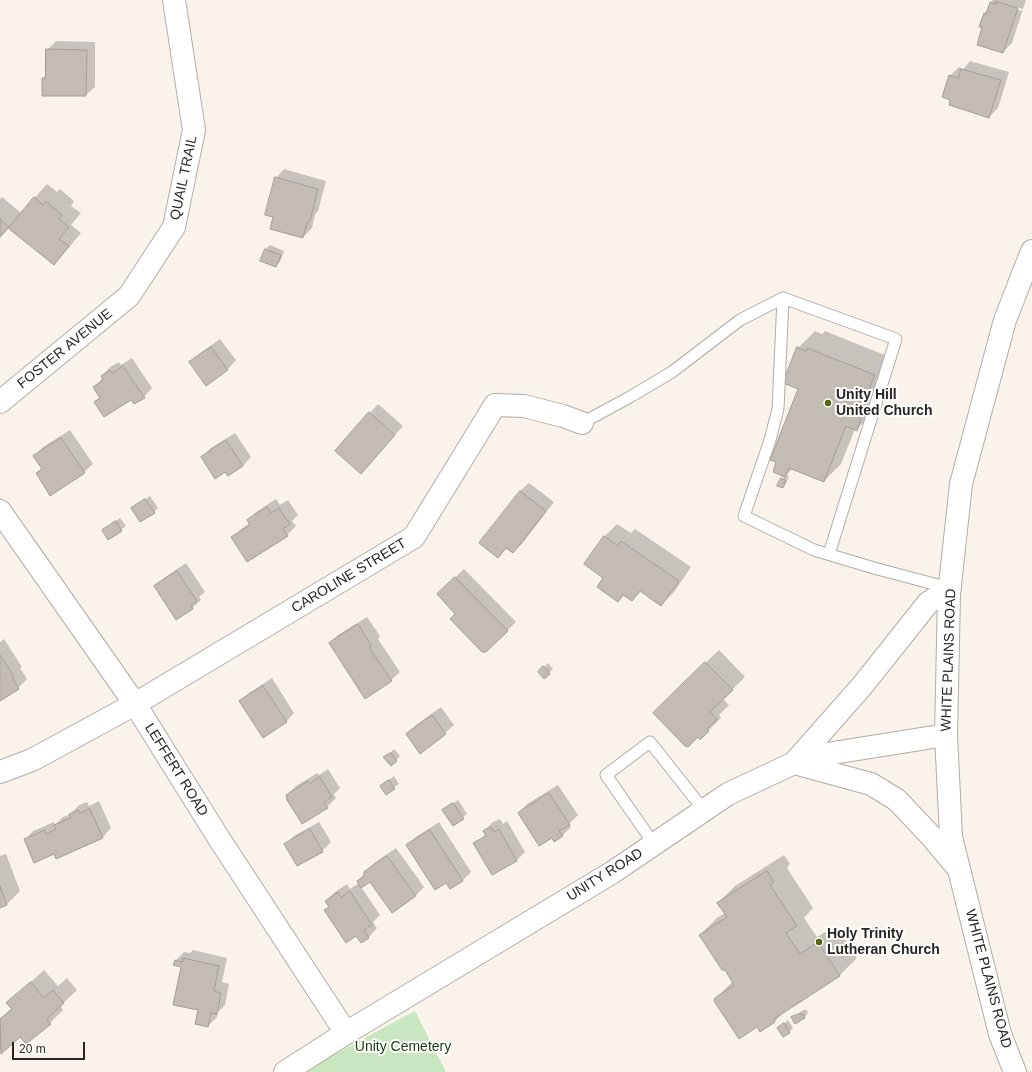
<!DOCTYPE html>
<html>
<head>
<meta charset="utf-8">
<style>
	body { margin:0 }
	#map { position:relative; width:1032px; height:1072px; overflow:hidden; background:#f9f3ec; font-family:Helvetica,sans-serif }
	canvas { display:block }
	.scale { position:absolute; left:12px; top:1042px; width:73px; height:18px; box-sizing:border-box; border:2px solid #282523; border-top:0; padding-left:5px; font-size:12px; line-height:14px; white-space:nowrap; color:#282523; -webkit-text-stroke:3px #fff; paint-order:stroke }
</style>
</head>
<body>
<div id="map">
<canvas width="1032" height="1072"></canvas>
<div class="scale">20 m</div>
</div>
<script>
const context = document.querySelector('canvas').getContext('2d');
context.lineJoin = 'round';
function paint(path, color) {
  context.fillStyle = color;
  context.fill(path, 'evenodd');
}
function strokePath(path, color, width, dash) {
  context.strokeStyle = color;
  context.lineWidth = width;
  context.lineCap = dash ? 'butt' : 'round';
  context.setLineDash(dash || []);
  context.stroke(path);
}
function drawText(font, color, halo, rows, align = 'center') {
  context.font = font + ' Helvetica,sans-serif';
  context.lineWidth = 4;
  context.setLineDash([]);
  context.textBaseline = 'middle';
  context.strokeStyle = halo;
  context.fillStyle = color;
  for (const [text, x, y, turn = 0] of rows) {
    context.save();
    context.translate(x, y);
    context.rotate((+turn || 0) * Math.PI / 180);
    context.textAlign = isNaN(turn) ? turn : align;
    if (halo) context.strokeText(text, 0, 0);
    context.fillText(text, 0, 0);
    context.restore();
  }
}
paint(new Path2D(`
	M 415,1011 L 446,1072 L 303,1072 L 318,1063 Z`), '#c8e6bf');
paint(new Path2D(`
	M 993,0 L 1026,0 L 1023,9 L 997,1 L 996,2 L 1022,11 L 1023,9 L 1012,43 L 1003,52 L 983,26 L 981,26 L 985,13 L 988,9 L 991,2 Z
	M 56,41 L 95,42 L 95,87 L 86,95 L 43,78 L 47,74 L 47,50 Z
	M 970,61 L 1009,72 L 998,108 L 989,117 L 952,99 L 950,76 L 959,67 L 963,69 Z
	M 284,169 L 326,181 L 318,211 L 315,214 L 312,228 L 303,237 L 276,178 Z
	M 47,184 L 57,192 L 60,189 L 74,201 L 71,206 L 81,213 L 71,225 L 81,233 L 67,250 L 54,263 L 9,227 L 0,238 L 0,199 L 2,197 L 21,213 Z
	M 270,245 L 284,251 L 280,262 L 276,266 L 266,249 Z
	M 815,331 L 822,334 L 825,331 L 892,358 L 873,413 L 856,430 L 855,429 L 841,464 L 824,481 L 792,469 L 786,475 L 789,476 L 786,483 L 782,487 L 782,479 L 785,476 L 799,388 L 798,348 Z
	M 220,339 L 236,360 L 228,369 L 207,384 L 191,362 L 199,354 Z
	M 132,358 L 152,388 L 144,397 L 95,402 L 101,396 L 95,387 L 103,378 L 102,376 L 110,367 L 119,362 L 121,365 Z
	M 378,404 L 403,426 L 369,464 L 370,413 Z
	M 70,430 L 93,464 L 84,472 L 37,473 L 42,468 L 34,456 L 43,447 Z
	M 235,433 L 251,457 L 243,466 L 229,475 L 226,470 L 202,457 L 211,448 Z
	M 529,483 L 554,502 L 522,544 L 513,552 L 507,548 L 498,557 L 520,491 Z
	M 150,496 L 158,508 L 154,512 L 132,509 Z
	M 276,499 L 280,505 L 288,500 L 298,515 L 292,521 L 296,526 L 287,535 L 233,537 L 241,529 L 250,523 L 248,520 L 256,512 Z
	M 120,518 L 126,526 L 109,539 L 103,531 Z
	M 617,524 L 631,533 L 635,529 L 691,567 L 674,592 L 661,605 L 641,591 L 632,600 L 624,594 L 618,601 L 605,577 L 604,537 Z
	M 186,563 L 205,592 L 199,597 L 201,600 L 192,608 L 155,586 L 164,578 Z
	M 464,569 L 516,622 L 486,651 L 457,614 L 438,594 Z
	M 367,617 L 380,636 L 378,639 L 400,672 L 391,680 L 330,643 L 338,635 Z
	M 4,639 L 22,667 L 20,668 L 27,679 L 18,688 L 0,700 L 0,642 Z
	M 719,650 L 745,677 L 723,699 L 729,705 L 719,715 L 721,718 L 700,739 L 667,700 Z
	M 548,663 L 553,669 L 549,673 L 540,672 Z
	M 272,678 L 294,713 L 286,722 L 240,701 L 249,693 Z
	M 441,707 L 454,725 L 445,733 L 420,752 L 407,735 L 415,726 Z
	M 393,750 L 395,750 L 400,756 L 391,765 L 385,758 Z
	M 328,769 L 340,788 L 334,794 L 336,798 L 327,807 L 303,823 L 287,795 L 296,786 L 317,773 L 319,775 Z
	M 394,776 L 399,784 L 386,793 L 381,786 Z
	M 558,785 L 578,815 L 569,824 L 571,827 L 562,836 L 552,836 L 519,813 L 527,804 Z
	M 458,800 L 467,814 L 453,825 L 444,810 Z
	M 99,801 L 111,828 L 103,837 L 56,857 L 54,852 L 25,840 L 33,831 L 54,822 L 55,825 L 63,817 L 71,814 L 79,805 L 87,802 L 89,806 Z
	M 500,819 L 503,824 L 507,821 L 525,852 L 516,861 L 475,844 L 486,834 L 484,831 L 493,822 Z
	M 319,822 L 331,842 L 322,851 L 298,865 L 286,844 L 294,836 Z
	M 439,822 L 471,872 L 462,881 L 446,882 L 407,845 L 416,837 Z
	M 396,848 L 424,887 L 415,896 L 370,880 L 361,887 L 380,915 L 373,922 L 377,928 L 369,937 L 361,942 L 357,935 L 325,910 L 329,906 L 326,901 L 335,892 L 347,884 L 350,889 L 359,883 L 358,881 L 374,863 Z
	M 6,854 L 20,891 L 7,904 L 0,907 L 0,856 Z
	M 784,855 L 790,864 L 787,868 L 813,908 L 804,918 L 817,937 L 836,926 L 857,958 L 840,975 L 786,1010 L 775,1021 L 761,1031 L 757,1026 L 716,998 L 733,981 L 700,935 L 717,918 L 725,913 L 718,903 L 735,886 Z
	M 193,950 L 227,958 L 222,982 L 229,984 L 225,1005 L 218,1012 L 217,1017 L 208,1026 L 199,1010 L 182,966 L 175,961 L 184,952 L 190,953 Z
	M 44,970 L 58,986 L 67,978 L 77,990 L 60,1006 L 63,1010 L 50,1023 L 21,1036 L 1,1053 L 0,1051 L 0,1019 L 12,1008 L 8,1003 Z
	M 803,1010 L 807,1010 L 808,1013 L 804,1018 L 793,1017 Z
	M 788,1020 L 793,1028 L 789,1032 L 779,1028 Z`), '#0003');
const building = new Path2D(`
	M 996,1 L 1018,8 L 1003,53 L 977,45 L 982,27 L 979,27 L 984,13 L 986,14 L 990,2 L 996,4 Z
	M 46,49 L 87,50 L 86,96 L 42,96 L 42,78 L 45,78 Z
	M 961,69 L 1001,80 L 989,118 L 949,105 L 950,100 L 942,97 L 949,75 L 958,78 Z
	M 275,177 L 318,189 L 310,221 L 307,223 L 303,238 L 270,229 L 273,217 L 265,215 Z
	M 34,197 L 43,205 L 46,201 L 62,215 L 59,219 L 69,227 L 59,239 L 69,246 L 54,265 L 8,228 L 0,237 L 0,219 L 9,227 Z
	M 265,249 L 281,255 L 276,267 L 260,261 Z
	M 211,347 L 228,370 L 206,386 L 189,362 Z
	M 797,347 L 806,351 L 807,348 L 875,375 L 858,417 L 861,419 L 857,431 L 846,426 L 824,482 L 789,468 L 785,477 L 773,472 L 776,462 L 770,460 L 798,389 L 783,383 Z
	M 123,366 L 145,398 L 134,404 L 131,400 L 104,417 L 94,402 L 100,398 L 93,387 L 103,380 L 101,376 L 110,370 L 112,373 Z
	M 369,412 L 395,435 L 361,474 L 335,451 Z
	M 61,438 L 85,473 L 50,496 L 36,473 L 42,469 L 33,456 Z
	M 226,440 L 243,466 L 228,476 L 225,472 L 215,479 L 201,457 Z
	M 781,478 L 786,481 L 783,488 L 777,486 Z
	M 520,491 L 546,511 L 513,553 L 506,548 L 498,558 L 479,543 Z
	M 145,499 L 155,513 L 140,522 L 131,508 Z
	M 267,507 L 271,513 L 279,508 L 290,524 L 283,529 L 288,536 L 247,562 L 231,537 L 250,525 L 247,520 Z
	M 116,521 L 122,531 L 108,540 L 102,530 Z
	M 604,536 L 618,546 L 621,541 L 679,581 L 661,606 L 640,591 L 632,601 L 623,595 L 618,602 L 597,587 L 603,578 L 584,564 Z
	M 177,571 L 197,601 L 191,605 L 193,609 L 176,620 L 154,586 Z
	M 455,577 L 508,631 L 486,652 L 482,652 L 450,619 L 455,614 L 437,594 Z
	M 358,624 L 371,645 L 370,649 L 392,681 L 365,699 L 329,643 Z
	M 0,655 L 14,676 L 12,677 L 19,689 L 0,701 Z
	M 705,662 L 733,690 L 710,712 L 717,719 L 707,729 L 709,731 L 700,740 L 698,737 L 688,747 L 685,746 L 653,713 Z
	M 543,666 L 546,668 L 550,674 L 544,679 L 538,672 Z
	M 263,686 L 287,722 L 263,738 L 239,701 Z
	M 432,715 L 446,734 L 420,754 L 406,734 Z
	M 391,753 L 397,761 L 391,766 L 383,757 L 388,754 Z
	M 320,777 L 332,797 L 324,802 L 328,808 L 302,824 L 287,800 L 286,795 L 308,781 L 310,783 Z
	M 389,780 L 395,789 L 386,795 L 380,786 Z
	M 549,793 L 570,825 L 559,831 L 563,836 L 554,842 L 552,838 L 539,846 L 518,813 Z
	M 453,803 L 464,819 L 453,826 L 442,810 Z
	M 90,809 L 103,838 L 56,859 L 54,854 L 34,863 L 24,839 L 45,830 L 46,834 L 56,829 L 54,825 L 71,818 L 69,814 L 78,810 L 80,813 Z
	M 491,827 L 494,832 L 499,829 L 517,861 L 492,875 L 473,843 L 486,836 L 483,831 Z
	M 310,829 L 323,852 L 297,866 L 284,844 Z
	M 430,830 L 463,881 L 450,889 L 446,883 L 435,890 L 406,845 Z
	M 387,856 L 416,896 L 392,913 L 370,882 L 361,888 L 357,881 L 364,876 L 364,872 Z
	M 767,871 L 774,882 L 770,885 L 797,926 L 786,933 L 800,954 L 818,942 L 840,976 L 774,1019 L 775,1022 L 760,1032 L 757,1027 L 739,1039 L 714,1001 L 715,998 L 734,985 L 725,970 L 722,970 L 699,935 L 727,917 L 717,903 Z
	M 0,886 L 7,905 L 0,908 Z
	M 350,891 L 372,925 L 364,930 L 369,938 L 361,943 L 356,936 L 346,943 L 324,910 L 329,907 L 325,901 L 338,892 L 341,897 Z
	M 183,958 L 219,966 L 214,991 L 221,993 L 217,1014 L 211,1013 L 208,1027 L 195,1024 L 198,1010 L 173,1005 L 181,967 L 173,965 L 175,960 L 182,962 Z
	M 31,982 L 44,998 L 53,990 L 64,1003 L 47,1019 L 51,1024 L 26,1044 L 20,1037 L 1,1054 L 0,1019 L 12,1009 L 6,1003 Z
	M 798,1014 L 803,1014 L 805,1018 L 795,1024 L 791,1017 Z
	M 784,1023 L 790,1033 L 783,1037 L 777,1028 Z`);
paint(building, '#c2bcb5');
strokePath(building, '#a39d97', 1);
const lane = new Path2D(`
	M 783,298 L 896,339 L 829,554
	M 582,423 L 630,397 L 672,372 L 740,320 L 783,298 L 778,409 L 770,440 L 744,516 L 814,550 L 874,568 L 949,588
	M 654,844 L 606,775 L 650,742 L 703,809`);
const street = new Path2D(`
	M 0,402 L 129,296 L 174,227 L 194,130 L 174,0
	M 0,511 L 135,704 L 218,837 L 346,1033
	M 0,772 L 32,760 L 135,704 L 414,537 L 495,405 L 524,406 L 563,416 L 582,423`);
const secondary = new Path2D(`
	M 950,588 L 928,603 L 862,686 L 794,763 L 871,784 L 897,800 L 931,836 L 957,867
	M 285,1072 L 346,1033 L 613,872 L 728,794 L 794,763 L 833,753 L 946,735
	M 1015,1072 L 1000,1034 L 951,837 L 946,735 L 949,594 L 961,484 L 1005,320 L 1032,251`);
strokePath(lane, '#b2aca6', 13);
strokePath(street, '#b2aca6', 24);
strokePath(secondary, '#b2aca6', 24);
strokePath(lane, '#fff', 11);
strokePath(street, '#fff', 22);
strokePath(secondary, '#fff', 22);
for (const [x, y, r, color] of [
	[828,403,4,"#526611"],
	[819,942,4,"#526611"]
]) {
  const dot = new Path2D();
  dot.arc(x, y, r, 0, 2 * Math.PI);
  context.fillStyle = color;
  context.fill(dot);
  strokePath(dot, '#fff', 1.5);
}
drawText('14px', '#282523', '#fff', [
	["QUAIL TRAIL",184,178,-78],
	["FOSTER AVENUE",65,349,-39],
	["CAROLINE STREET",349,576,-31],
	["WHITE PLAINS ROAD",949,660,-88],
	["LEFFERT ROAD",176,770,58],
	["UNITY ROAD",605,875,-32],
	["WHITE PLAINS ROAD",988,979,75]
]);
drawText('bold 14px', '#282523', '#fff', [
	["Unity Hill",836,395],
	["United Church",836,411],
	["Holy Trinity",827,934],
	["Lutheran Church",827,950]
], 'left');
drawText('14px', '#173a0a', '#fff', [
	["Unity Cemetery",403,1047]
]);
</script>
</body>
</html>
